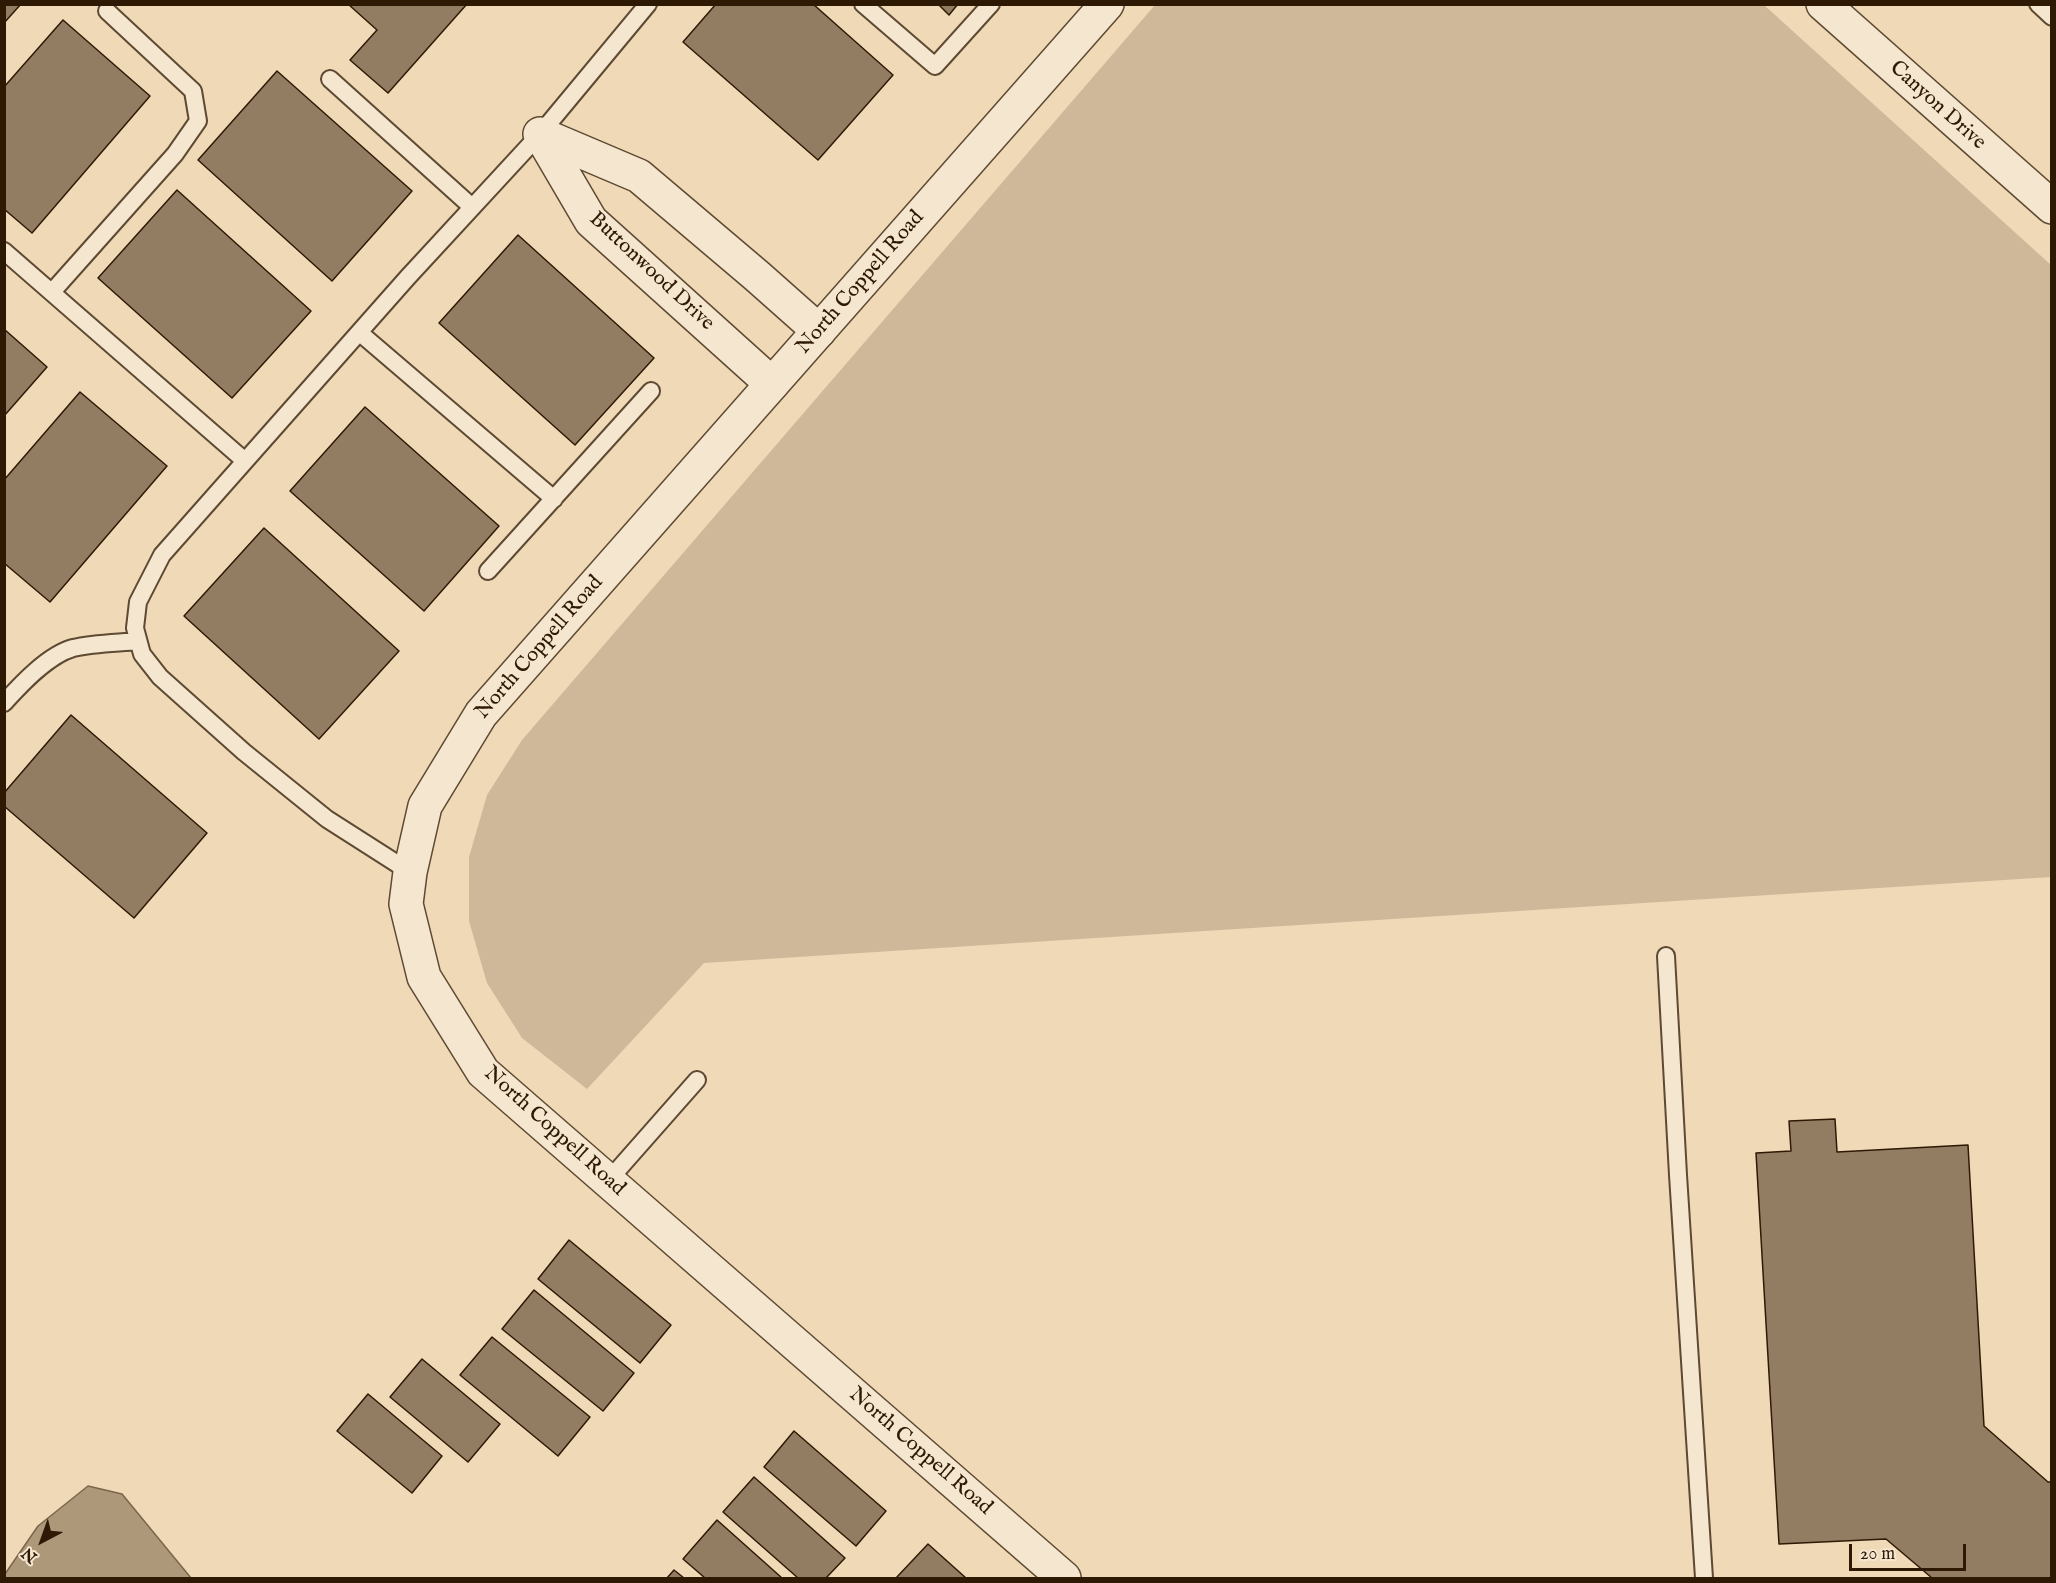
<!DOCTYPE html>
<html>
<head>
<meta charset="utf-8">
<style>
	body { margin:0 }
	#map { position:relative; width:2056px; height:1583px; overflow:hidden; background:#f0d9b7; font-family:"IM FELL English",serif }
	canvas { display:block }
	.frame { position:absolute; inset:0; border:6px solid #2e1905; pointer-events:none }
	.north { position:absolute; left:12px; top:1511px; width:60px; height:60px; -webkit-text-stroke:4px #f5e6d0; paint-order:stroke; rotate:221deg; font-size:16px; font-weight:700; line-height:24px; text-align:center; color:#2e1905 }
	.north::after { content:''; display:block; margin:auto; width:21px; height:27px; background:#2e1905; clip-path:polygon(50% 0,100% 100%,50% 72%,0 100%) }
	.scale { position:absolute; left:1849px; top:1544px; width:117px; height:27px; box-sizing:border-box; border:3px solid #2e1905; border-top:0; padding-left:8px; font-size:18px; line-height:21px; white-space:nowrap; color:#2e1905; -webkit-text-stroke:4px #f5e6d0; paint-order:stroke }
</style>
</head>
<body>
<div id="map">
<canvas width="2056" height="1583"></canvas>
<div class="frame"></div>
<div class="north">N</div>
<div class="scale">20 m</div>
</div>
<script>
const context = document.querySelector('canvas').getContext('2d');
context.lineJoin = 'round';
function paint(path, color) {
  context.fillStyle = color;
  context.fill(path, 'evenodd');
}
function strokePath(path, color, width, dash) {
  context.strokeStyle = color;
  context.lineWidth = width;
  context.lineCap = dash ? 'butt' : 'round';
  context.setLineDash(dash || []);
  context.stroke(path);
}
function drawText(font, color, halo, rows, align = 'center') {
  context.font = font + ' "IM FELL English",serif';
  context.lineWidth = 5;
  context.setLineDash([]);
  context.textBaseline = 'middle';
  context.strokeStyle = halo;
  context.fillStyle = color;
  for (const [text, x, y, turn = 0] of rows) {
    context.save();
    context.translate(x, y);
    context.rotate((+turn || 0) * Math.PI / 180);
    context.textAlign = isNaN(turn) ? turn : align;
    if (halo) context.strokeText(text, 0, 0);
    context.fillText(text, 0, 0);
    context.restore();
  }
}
paint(new Path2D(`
	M 1155,5 L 1764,5 L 2051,265 L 2051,877 L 704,963 L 587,1089 L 522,1038 L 487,983 L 469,921 L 469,857 L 487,795 L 522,740 Z`), '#cfb899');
const water = new Path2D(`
	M 88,1486 L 122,1494 L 191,1578 L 5,1578 L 5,1574 L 38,1526 Z`);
paint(water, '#ae987a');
strokePath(water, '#7b654b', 1.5);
const building = new Path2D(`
	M 4,4 L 21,4 L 4,23 Z
	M 348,4 L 467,4 L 388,93 L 350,60 L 377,30 Z
	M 716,4 L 813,4 L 893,75 L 818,160 L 683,42 Z
	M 938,4 L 958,4 L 949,15 Z
	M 63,20 L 150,96 L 32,233 L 4,209 L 4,87 Z
	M 277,71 L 412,191 L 332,281 L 198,160 Z
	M 177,190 L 311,311 L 232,398 L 98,278 Z
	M 518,235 L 654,358 L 575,445 L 439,323 Z
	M 4,329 L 47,367 L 4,416 Z
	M 80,392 L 167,466 L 50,602 L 4,563 L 4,480 Z
	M 365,407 L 499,526 L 424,611 L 290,491 Z
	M 264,528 L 399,651 L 319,739 L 184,616 Z
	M 71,715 L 207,833 L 134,918 L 4,806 L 4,793 Z
	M 1835,1119 L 1837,1152 L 1968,1145 L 1984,1426 L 2048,1482 L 2052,1482 L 2052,1578 L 1932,1578 L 1886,1539 L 1779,1544 L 1756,1153 L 1791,1151 L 1789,1121 Z
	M 569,1240 L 671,1325 L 640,1363 L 538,1279 Z
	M 534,1290 L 634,1373 L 603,1411 L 502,1329 Z
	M 492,1337 L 590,1417 L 558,1456 L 460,1375 Z
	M 422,1359 L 500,1424 L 468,1462 L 390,1397 Z
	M 368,1394 L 442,1456 L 412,1493 L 337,1431 Z
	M 794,1431 L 886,1511 L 856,1546 L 764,1467 Z
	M 754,1477 L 845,1558 L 826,1578 L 798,1578 L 723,1512 Z
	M 717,1520 L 782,1578 L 705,1578 L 683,1559 Z
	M 928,1544 L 966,1578 L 896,1578 Z
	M 674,1570 L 684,1578 L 667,1578 Z`);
paint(building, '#937d62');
strokePath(building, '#2e1905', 1.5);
const service = new Path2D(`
	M 863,4 L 935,66 L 991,4
	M 2038,4 L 2052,17
	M 330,79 L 472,207
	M 4,251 L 245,461
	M 52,292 L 175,154 L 198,121 L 193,91 L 107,11
	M 360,333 L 554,499
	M 488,571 L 651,391
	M 4,703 C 21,684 48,655 73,648 C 94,643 117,643 138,641
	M 410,872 L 327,819 L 244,752 L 160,677 L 142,654 L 135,628 L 138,602 L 162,555 L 408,277 L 540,134 L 648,4
	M 1666,956 L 1678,1175 L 1704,1578
	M 608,1181 L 697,1080`);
const minor = new Path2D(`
	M 1823,4 L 2052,207
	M 540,134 L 639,176 L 757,276 L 819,331
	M 540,134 L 591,221 L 772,384`);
const tertiary = new Path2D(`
	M 1064,1578 L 483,1072 L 424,977 L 406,904 L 410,872 L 425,806 L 481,714 L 1107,4`);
strokePath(service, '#5e4932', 20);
strokePath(minor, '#5e4932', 36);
strokePath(tertiary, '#5e4932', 36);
strokePath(service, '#f5e6d0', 16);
strokePath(minor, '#f5e6d0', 33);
strokePath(tertiary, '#f5e6d0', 33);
drawText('21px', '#2e1905', '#f5e6d0', [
	["Canyon Drive",1937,106,42],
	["Buttonwood Drive",651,272,43],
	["North Coppell Road",861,283,-49],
	["North Coppell Road",540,648,-49],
	["North Coppell Road",554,1132,42],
	["North Coppell Road",920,1452,41]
]);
</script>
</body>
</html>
